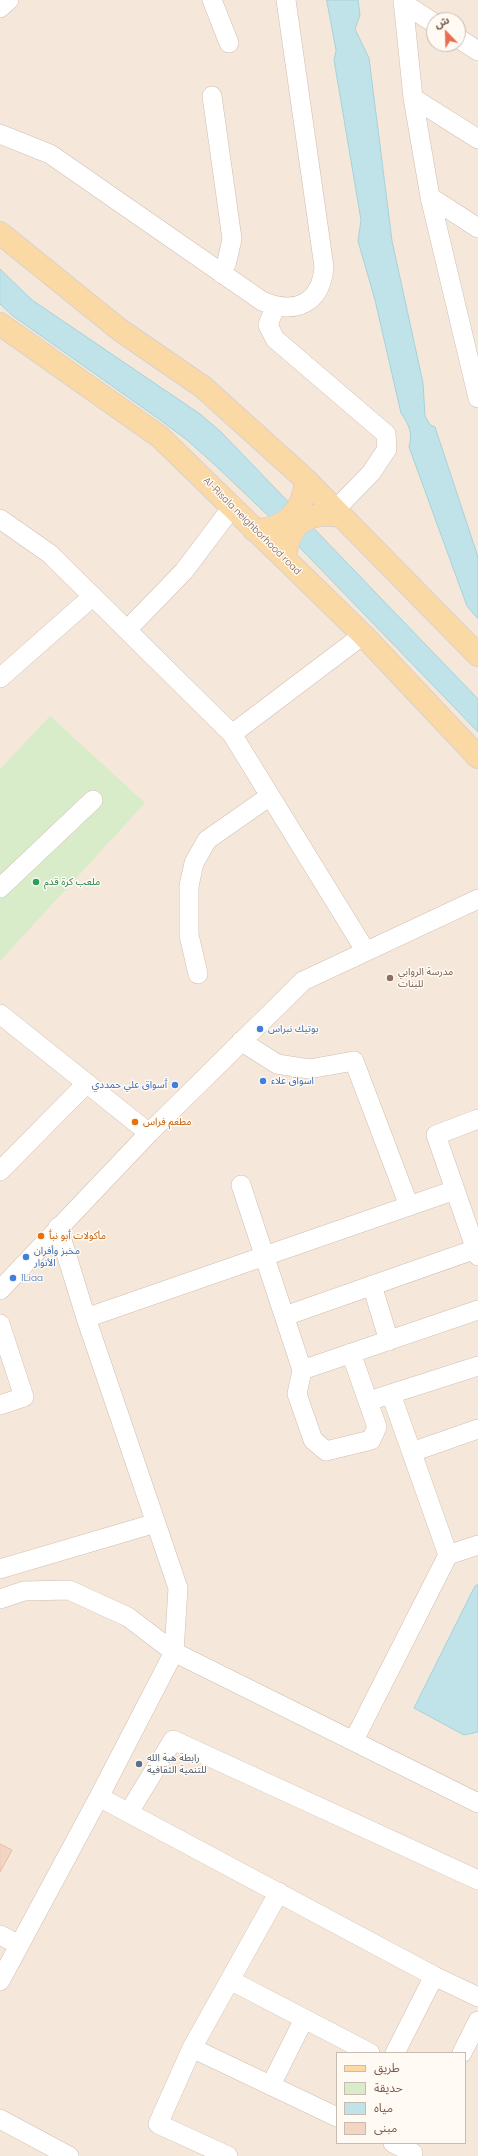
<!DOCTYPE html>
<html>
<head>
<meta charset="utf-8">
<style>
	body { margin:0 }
	#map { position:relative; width:478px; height:2156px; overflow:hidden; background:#fdf6ec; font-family:Quicksand,"Noto Sans Arabic",sans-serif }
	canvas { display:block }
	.legend { position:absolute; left:336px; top:2052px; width:130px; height:92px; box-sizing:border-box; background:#fffaf3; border:1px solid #cabbb1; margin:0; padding:5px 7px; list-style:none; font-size:12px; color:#7a5c4d }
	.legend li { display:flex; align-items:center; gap:8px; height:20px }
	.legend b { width:20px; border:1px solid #cabbb1 }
	.north { position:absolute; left:426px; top:12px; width:40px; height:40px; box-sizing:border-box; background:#fffaf3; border:1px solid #cabbb1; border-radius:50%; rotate:337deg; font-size:11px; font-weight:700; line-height:16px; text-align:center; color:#7a5c4d }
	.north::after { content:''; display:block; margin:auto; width:14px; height:18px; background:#e76f51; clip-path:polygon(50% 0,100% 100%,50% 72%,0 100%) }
</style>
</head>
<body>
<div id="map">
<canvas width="478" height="2156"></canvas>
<ul class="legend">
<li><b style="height:5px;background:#fbd9a5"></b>طريق</li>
<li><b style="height:11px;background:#d8ecc9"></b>حديقة</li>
<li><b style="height:11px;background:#bfe3e8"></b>مياه</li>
<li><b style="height:11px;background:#f3d5c3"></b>مبنى</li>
</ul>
<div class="north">ش</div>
</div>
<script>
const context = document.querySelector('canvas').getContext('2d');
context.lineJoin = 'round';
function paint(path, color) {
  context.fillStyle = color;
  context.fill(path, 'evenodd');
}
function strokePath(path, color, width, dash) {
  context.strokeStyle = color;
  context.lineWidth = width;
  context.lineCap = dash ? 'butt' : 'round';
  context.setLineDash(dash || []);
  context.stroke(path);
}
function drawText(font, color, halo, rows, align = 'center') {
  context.font = font + ' Quicksand,"Noto Sans Arabic",sans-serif';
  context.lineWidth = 3;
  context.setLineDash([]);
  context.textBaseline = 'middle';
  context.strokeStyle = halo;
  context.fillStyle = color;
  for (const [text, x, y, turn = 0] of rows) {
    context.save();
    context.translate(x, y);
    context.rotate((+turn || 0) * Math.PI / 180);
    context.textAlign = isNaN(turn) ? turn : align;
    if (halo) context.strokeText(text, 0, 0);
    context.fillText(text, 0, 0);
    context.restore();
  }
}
paint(new Path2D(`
	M 0,0 L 478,0 L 478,2156 L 0,2156 ZM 434,20 L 458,20 L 458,44 L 434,44 ZM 337,2053 L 465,2053 L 465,2143 L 337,2143 Z`), '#f5e8da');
paint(new Path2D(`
	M 50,716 L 145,803 L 0,961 L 0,769 Z`), '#d8ecc9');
const water = new Path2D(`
	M 327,0 L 358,0 L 360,15 L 355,29 L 369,58 L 392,241 L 423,383 L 425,416 L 430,425 L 435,427 L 478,557 L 478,619 L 467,606 L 409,447 C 413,433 409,425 401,413 L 375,300 L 358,241 L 361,220 L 334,60 L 336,51 Z
	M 0,269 L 32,300 L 200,414 L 221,432 L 478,699 L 478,732 L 277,524 L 214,464 L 187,440 L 156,417 L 13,316 L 0,304 Z
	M 478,1585 L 478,1732 L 464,1735 L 414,1708 L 475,1586 Z`);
paint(water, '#bfe3e8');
strokePath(water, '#a5d3da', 1);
const building = new Path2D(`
	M 0,1844 L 12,1850 L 0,1872 Z`);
paint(building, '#f3d5c3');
strokePath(building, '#e6bba3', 1);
const minor = new Path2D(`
	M 212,0 L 229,43
	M 403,0 L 413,98 L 430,197 L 478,398
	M 403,3 L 434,23
	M 0,8 L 9,0
	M 458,38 L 478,51
	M 212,96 L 232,239 L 227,261 L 222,274
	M 413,98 L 478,139
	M 0,134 L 50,154 L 262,301 C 295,315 321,304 324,267 L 286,0
	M 430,197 L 478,228
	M 275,307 L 268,325 L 275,339 L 386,434 L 387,449 L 371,473 L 335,510
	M 0,519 L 50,554 L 232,734 L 365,950
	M 127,630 L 184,571 L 233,506
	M 0,678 L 93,596
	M 232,734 L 363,635
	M 0,888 L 93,800
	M 198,974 L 189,935 L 189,886 L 194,863 L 207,840 L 270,796
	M 0,1014 L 149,1133
	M 241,1041 L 277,1064 L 309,1069 L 354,1061 L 409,1206
	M 478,1119 L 436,1135 L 478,1256
	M 0,1171 L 87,1083
	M 241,1185 L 302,1370 L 297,1394 L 313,1440 L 326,1451 L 371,1440 L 377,1427 L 351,1353
	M 372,1285 L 389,1341
	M 0,1290 L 149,1133 L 303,981 L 478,899
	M 285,1316 L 476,1249
	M 86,1318 L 455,1190
	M 0,1324 L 24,1397 L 0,1405
	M 302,1370 L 478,1310
	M 391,1394 L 448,1555
	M 378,1398 L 478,1366
	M 412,1452 L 478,1429
	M 0,1569 L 156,1523
	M 0,1599 L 24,1591 L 69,1590 L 128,1617 L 174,1652 L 478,1803
	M 354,1740 L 448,1555 L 478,1545
	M 99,1797 L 434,1976 L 478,1997
	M 129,1812 L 173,1740 L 478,1880
	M 0,1935 L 19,1945
	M 230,1980 L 370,2053
	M 0,1981 L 99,1797 L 174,1652 L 178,1588 L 86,1318 L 58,1227
	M 192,2048 L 337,2117
	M 395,2053 L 434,1976
	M 462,2053 L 478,2021
	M 271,2085 L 304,2019
	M 0,2119 L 69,2156
	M 393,2143 L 413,2153
	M 228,2156 L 158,2124 L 192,2048 L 279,1892`);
const major = new Path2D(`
	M 0,233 L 120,330 L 203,387 L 306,480 L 478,655
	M 0,324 L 160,437 L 363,635 L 478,757
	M 254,530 C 285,531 304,510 306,480
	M 285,558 C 288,524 307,510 341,516`);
strokePath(minor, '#d1beb0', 20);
strokePath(major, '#dad1cd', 24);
strokePath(minor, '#fff', 19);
strokePath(major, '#fbd9a5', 22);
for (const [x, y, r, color] of [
	[36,882,4,"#2e9e5b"],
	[390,978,4,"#8d6e63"],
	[260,1029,4,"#3f7fe0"],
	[263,1081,4,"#3f7fe0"],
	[175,1085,4,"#3f7fe0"],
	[135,1122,4,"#e8710a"],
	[41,1236,4,"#e8710a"],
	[26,1257,4,"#3f7fe0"],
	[13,1278,4,"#3f7fe0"],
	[139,1764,4,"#5c6f8a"]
]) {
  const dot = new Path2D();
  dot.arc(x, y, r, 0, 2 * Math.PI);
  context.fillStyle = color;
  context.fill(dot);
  strokePath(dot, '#fffaf3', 1.5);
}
drawText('10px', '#7a5c4d', '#fffaf3', [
	["Al-Risala neighborhood road",252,526,45]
]);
drawText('10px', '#27864d', '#fffaf3', [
	["ملعب كرة قدم",44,882]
], 'left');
drawText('10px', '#785e54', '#fffaf3', [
	["مدرسة الروابي",398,972],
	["للبنات",398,984]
], 'left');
drawText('10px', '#366cbe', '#fffaf3', [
	["بوتيك نبراس",268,1029],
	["اسواق علاء",271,1081],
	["ٲسواق علي حمددي",167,1085,"right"],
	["مخبز وأفران",34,1251],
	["الأنوار",34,1263],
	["ILiaa",21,1278]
], 'left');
drawText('10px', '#c56008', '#fffaf3', [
	["مطعم فراس",143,1122],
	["مأكولات ٲبو نبٲ",49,1236]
], 'left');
drawText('10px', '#4e5e75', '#fffaf3', [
	["رابطة هبة الله",147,1758],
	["للتنمية الثقافية",147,1770]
], 'left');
</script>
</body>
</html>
